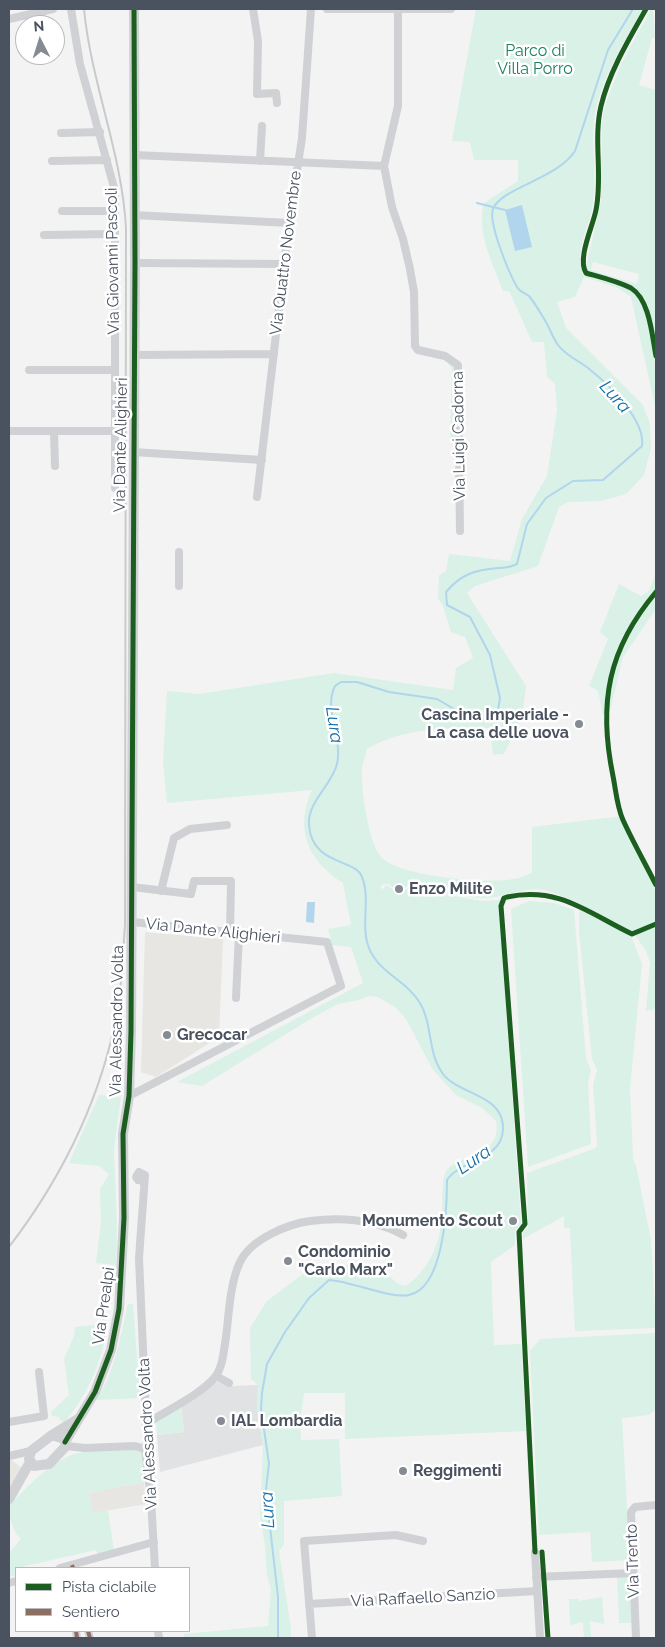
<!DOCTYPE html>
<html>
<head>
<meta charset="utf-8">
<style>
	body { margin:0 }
	#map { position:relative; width:665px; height:1647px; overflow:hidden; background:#f3f3f3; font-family:Raleway,sans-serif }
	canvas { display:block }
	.frame { position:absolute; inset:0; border:10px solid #4a525f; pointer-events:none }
	.legend { position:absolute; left:15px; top:1567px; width:175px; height:65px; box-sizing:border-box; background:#fff; border:1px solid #b7babf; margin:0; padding:6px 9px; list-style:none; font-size:15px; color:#4a525f }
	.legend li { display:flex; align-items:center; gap:10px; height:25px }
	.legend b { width:25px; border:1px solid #b7babf }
	.north { position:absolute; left:15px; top:15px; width:50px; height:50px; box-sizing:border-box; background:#fff; border:1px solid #b7babf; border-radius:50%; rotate:355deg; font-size:14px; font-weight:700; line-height:20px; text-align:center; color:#4a525f }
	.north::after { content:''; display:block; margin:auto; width:18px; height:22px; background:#858a93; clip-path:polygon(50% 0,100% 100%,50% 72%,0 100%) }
</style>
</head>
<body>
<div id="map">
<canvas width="665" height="1647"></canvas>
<div class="frame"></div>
<ul class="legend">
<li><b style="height:6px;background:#1b5e20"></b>Pista ciclabile</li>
<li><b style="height:6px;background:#8d6e63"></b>Sentiero</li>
</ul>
<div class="north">N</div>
</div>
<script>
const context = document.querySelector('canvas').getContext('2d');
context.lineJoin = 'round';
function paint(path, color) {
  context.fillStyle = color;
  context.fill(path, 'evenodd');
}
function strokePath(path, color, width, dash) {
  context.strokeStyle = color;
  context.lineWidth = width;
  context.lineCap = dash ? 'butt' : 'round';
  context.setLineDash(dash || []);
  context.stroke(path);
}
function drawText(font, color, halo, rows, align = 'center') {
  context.font = font + ' Raleway,sans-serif';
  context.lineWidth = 5;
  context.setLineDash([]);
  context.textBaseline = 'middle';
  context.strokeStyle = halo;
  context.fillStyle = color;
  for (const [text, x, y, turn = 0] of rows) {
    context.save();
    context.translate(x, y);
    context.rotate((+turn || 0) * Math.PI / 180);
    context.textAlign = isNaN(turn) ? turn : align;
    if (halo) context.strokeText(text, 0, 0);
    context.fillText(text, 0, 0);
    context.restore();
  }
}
paint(new Path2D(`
	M 145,932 L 223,939 L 219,1037 L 156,1077 L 141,1072 Z
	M 9,1458 L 23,1469 L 9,1490 Z
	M 144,1482 L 146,1504 L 93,1513 L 88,1493 Z`), '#e7e6e2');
paint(new Path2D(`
	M 214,1381 L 229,1386 L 258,1385 L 257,1410 L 263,1445 L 160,1472 L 157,1435 L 184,1432 L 181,1405 Z`), '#e1e2e3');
paint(new Path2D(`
	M 476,9 L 643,9 C 624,43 599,81 594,121 C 591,150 598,180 592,209 C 588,231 573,254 584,276 L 601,201 L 602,124 L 604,108 L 621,64 L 651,9 L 653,9 L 655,38 L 652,38 L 639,85 L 656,90 L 656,411 L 631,297 L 618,288 L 584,277 L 575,297 L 557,302 L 566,328 L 643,405 L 650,424 L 651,448 L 644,475 L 626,494 L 601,501 L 568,502 L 559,507 L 538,566 L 475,586 L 467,593 L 526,686 L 522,716 L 504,754 L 493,755 L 490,728 C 450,727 401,728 367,749 C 365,756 362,764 362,772 C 361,790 369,848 383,859 C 404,877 487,884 514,879 C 520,878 526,875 532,873 L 532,827 L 623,816 L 656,887 L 656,922 L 632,932 C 603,918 577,899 545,890 C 528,886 504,897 485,898 C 460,898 433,890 408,886 L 399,891 L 388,884 L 383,884 L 380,888 L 383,889 L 386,885 L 399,893 L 409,888 L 482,901 L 502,900 L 499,907 L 521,1224 L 515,1231 L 515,1245 L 491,1262 L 494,1345 L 521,1344 L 526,1431 L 345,1439 L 345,1393 L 304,1393 L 300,1421 L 301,1440 L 339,1439 L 342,1496 L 284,1501 L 284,1544 L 279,1551 L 291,1629 L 291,1638 L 184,1638 L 184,1634 L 268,1626 L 271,1589 L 267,1575 L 265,1546 L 260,1515 L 263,1445 L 257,1410 L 258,1385 L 251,1379 L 250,1328 L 267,1301 L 303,1274 L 328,1265 L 354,1265 L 387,1274 L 398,1284 L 406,1286 C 429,1270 442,1240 442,1213 C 443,1202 441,1185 445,1174 C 453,1153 503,1160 496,1121 L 482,1108 L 456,1095 L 433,1070 L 406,1019 L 395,1007 L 378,997 L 369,996 L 359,1000 L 338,1004 L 312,1018 L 202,1086 L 177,1082 L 363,983 L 351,947 L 332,945 L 328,929 L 351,925 L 343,883 C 308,861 294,829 312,790 L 167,803 L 163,762 L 167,691 L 199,694 L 334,673 L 453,690 L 456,668 L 473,658 L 465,637 L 451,632 L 443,606 L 438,598 L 439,575 L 446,571 L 449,554 L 510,561 L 522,519 L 547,476 L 557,411 L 555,384 L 547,377 L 544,342 L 532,342 L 509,291 L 503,291 C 493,264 476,232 484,203 L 518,181 L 518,160 L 474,160 L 470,142 L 452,141 ZM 593,262 L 639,274 L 637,284 L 591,270 Z
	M 447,362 L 453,365 L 456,371 L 457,441 L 450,440 L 452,369 Z
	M 656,573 L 656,609 L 623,657 L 609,715 L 603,715 L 598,691 L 589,686 L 608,639 L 600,632 L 619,584 L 641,596 L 649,591 Z
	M 529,901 L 554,903 L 574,910 L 586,1059 L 591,1070 L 588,1083 L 591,1144 L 528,1167 L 511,909 Z
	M 579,908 L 631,936 L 642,964 L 630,1088 L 633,1159 L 636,1165 L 651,1240 L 656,1328 L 575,1331 L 570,1228 L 564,1228 L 564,1216 L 523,1239 L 523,1233 L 528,1227 L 527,1173 L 596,1148 L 597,1144 L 593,1085 L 597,1070 L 592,1059 L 579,931 Z
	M 656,926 L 656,1009 L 646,1011 L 650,963 L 646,951 L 635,935 Z
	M 99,1095 L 121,1097 L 114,1149 L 117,1229 L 116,1265 L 96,1263 L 101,1222 L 100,1189 L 109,1174 L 99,1166 L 69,1163 Z
	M 128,1304 L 133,1304 L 140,1398 L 95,1400 C 114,1378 121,1333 128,1304 Z
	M 93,1325 L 107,1328 C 101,1364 88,1394 64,1423 L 58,1417 L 52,1416 L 51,1412 L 69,1395 L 64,1359 L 74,1336 L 75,1327 Z
	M 656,1333 L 656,1409 L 649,1415 L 622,1418 L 630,1560 L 592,1562 L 590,1532 L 539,1535 L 530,1351 L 540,1339 Z
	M 181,1405 L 184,1432 L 157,1435 L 156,1421 Z
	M 138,1449 L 142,1451 L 144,1482 L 88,1493 L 93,1513 L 108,1510 L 114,1551 L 98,1556 L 96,1550 L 16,1568 L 16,1575 L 9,1577 L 9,1553 L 21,1539 C 12,1530 9,1517 9,1505 C 26,1489 44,1468 65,1458 C 86,1447 116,1450 138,1449 Z
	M 629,1576 L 632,1623 L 619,1623 L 617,1577 Z
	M 602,1597 L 604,1624 L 590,1621 L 591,1638 L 584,1638 L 583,1622 L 570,1625 L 569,1599 L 578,1599 L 579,1601 Z`), '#d9f1e6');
paint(new Path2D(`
	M 522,205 L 532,247 L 515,251 L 505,210 Z
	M 307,902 L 315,902 L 314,923 L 306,922 Z`), '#b0d5ed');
strokePath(new Path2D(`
	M 477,203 L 505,210
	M 278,1638 L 278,1597 L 269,1518 L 265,1497 L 269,1464 L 261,1408 L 262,1393 L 267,1364 L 285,1332 L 309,1298 L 329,1280 C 351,1281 390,1299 409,1295 C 444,1288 447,1208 447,1180 C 461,1159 501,1161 503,1130 C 505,1094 460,1096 443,1074 C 427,1052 433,1025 420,1003 C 406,980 379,973 369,948 C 360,926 371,899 362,877 C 355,858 312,866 309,825 C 307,802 332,785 337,764 C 343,738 323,709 335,686 L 341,682 L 357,682 L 389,692 L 437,699 L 473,720 L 482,720 L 493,715 L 498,710 L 500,698 L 490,655 L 470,617 L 447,605 L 446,592 C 461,574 475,570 498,568 C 505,568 511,567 517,564 L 527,524 L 546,498 L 573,481 L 603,480 L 642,446 C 646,420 607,383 588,368 C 578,360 566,356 558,345 C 553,338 550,329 546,322 C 541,314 535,303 529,296 C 525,293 520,292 517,287 C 509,273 488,223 493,209 C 501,188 557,179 575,151 L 608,50 L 633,9`), '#b0d5ed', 2);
strokePath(new Path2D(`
	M 71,9 L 80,64 L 115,191 L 115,488
	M 253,9 L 258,41 L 257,94 L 276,93 L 277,103
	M 327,9 L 451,9
	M 398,9 L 398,106 L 384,166 L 392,207 L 403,239 L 410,269 L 414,292 L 415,346 L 418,350 L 445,356 L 458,365 L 460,531
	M 9,19 L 53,9
	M 61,133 L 100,132
	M 134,155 L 384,166
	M 52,161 L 107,160
	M 260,161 L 262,126
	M 62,211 L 115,211
	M 134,215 L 289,223
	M 44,235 L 114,234
	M 135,263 L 285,264
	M 135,355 L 274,354
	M 29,370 L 115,370
	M 9,431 L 116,431
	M 54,431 L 55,466
	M 133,452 L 262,460
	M 257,497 L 289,223 L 302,138 L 311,9
	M 179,552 L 179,586
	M 132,887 L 191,894 L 194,881 L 231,881 L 230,933
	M 161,891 L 174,838 L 190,829 L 227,825
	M 236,998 L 239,934
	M 129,1096 L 341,986 L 327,942 L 132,922
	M 144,1181 L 138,1180 L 136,1177 L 139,1172 L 145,1175 L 139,1258 L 147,1441 L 145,1449 L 151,1499 L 155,1568
	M 216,1376 L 229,1383
	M 9,1422 L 44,1416 L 39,1372
	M 146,1424 C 164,1412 203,1393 215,1377 C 223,1367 224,1349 226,1337 C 229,1313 230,1283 240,1262 C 251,1239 288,1224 310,1221 C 343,1217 374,1219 403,1235
	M 66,1446 L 85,1448 L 135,1446 L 145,1449
	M 9,1456 L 31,1451
	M 535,1552 L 540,1638
	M 60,1568 L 154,1542
	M 536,1577 L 633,1573
	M 9,1583 L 16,1581
	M 309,1604 L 537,1591
	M 76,1631 L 77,1638
	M 88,1631 L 90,1638
	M 158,1631 L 159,1638
	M 312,1638 L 304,1541 L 396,1535 L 423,1541
	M 636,1638 L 631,1512 L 635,1507 L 656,1505`), '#cfd1d4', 8);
strokePath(new Path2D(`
	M 52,1435 L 64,1439 L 66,1446 L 49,1464 L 34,1466 L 29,1459 L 31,1451 Z
	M 52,1435 L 78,1419
	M 65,1442 L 95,1392 L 111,1350 L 119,1309 L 124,1218 L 123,1134 L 129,1096 L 131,1031 L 135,263 L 134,9
	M 9,1499 L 30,1462`), '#cfd1d4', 10);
strokePath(new Path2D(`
	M 9,1247 C 64,1175 102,1097 118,1008 C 122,980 123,952 125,925 L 126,228 C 122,153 91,83 84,9`), '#c9cacd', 2);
strokePath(new Path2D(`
	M 72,1565 L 73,1568
	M 76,1631 L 77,1638
	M 88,1631 L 90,1638`), '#8d6e63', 4, [8, 4]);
strokePath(new Path2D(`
	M 646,9 C 629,39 609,72 601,106 C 593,140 603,176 596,210 C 593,226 577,258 586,273 C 600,277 617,281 631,288 C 650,300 652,336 656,356
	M 656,592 C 608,649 598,703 613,776 C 616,791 617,807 623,820 C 633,842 645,863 656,885
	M 65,1442 L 95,1392 L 111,1350 L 119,1309 L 124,1218 L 123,1134 L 129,1096 L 131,1031 L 135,263 L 134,9
	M 535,1552 L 519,1232 L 525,1224 L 501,906 L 504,898 L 507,897 C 559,886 588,913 632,934 L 656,924
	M 542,1552 L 548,1638`), '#1b5e20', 5);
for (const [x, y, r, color] of [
	[579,724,5,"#858a93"],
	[399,889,5,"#858a93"],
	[167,1035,5,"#858a93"],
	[513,1221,5,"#858a93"],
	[288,1261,5,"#858a93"],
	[221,1421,5,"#858a93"],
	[403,1471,5,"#858a93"]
]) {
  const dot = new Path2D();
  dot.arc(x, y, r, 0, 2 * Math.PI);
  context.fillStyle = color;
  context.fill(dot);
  strokePath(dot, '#fff', 2);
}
drawText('16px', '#1c8060', '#fff', [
	["Parco di",535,51],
	["Villa Porro",535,69]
]);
drawText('16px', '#4a525f', '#fff', [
	["Via Quattro Novembre",286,253,-83],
	["Via Giovanni Pascoli",113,261,-91],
	["Via Luigi Cadorna",459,436,-91],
	["Via Dante Alighieri",121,445,-89],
	["Via Dante Alighieri",213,931,6],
	["Via Alessandro Volta",117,1021,-89],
	["Via Prealpi",104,1306,-82],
	["Via Alessandro Volta",148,1434,-93],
	["Via Trento",633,1561,-92],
	["Via Raffaello Sanzio",423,1598,-3]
]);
drawText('bold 16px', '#4a525f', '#fff', [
	["Cascina Imperiale -",569,715,"right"],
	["La casa delle uova",569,733,"right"],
	["Enzo Milite",409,889],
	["Grecocar",177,1035],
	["Monumento Scout",503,1221,"right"],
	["Condominio",298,1252],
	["\"Carlo Marx\"",298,1270],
	["IAL Lombardia",231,1421],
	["Reggimenti",413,1471]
], 'left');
drawText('italic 18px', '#126faa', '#fff', [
	["Lura",615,397,48],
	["Lura",334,725,82],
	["Lura",474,1160,-34],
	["Lura",268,1510,-93]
]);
</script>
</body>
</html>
